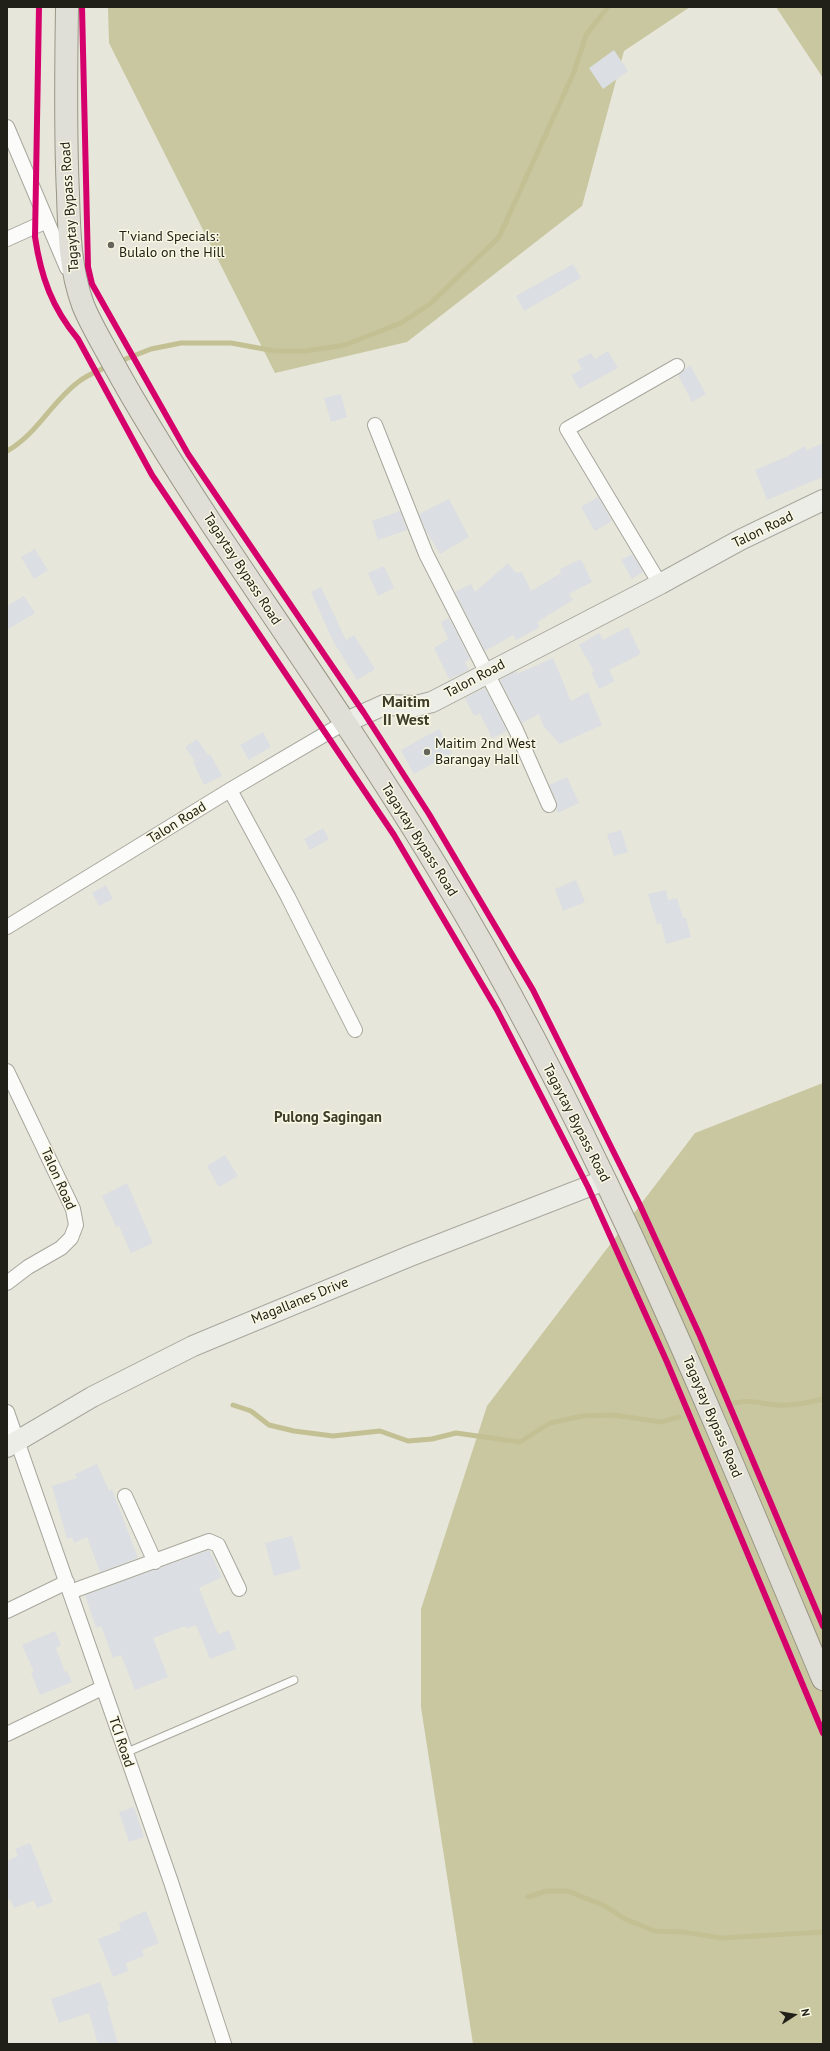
<!DOCTYPE html>
<html>
<head>
<meta charset="utf-8">
<style>
	body { margin:0 }
	#map { position:relative; width:830px; height:2051px; overflow:hidden; background:#e7e6da; font-family:"PT Sans",sans-serif }
	canvas { display:block }
	.frame { position:absolute; inset:0; border:8px solid #202018; pointer-events:none }
	.north { position:absolute; left:774px; top:1995px; width:40px; height:40px; -webkit-text-stroke:3px #f9f8e2; paint-order:stroke; rotate:78deg; font-size:11px; font-weight:700; line-height:16px; text-align:center; color:#202018 }
	.north::after { content:''; display:block; margin:auto; width:14px; height:18px; background:#202018; clip-path:polygon(50% 0,100% 100%,50% 72%,0 100%) }
</style>
</head>
<body>
<div id="map">
<canvas width="830" height="2051"></canvas>
<div class="frame"></div>
<div class="north">N</div>
</div>
<script>
const context = document.querySelector('canvas').getContext('2d');
context.lineJoin = 'round';
function paint(path, color) {
  context.fillStyle = color;
  context.fill(path, 'evenodd');
}
function strokePath(path, color, width, dash) {
  context.strokeStyle = color;
  context.lineWidth = width;
  context.lineCap = dash ? 'butt' : 'round';
  context.setLineDash(dash || []);
  context.stroke(path);
}
function drawText(font, color, halo, rows, align = 'center') {
  context.font = font + ' "PT Sans",sans-serif';
  context.lineWidth = 3;
  context.setLineDash([]);
  context.textBaseline = 'middle';
  context.strokeStyle = halo;
  context.fillStyle = color;
  for (const [text, x, y, turn = 0] of rows) {
    context.save();
    context.translate(x, y);
    context.rotate((+turn || 0) * Math.PI / 180);
    context.textAlign = isNaN(turn) ? turn : align;
    if (halo) context.strokeText(text, 0, 0);
    context.fillText(text, 0, 0);
    context.restore();
  }
}
paint(new Path2D(`
	M 108,7 L 690,7 L 624,51 L 582,206 L 407,342 L 275,373 L 109,43 Z
	M 776,7 L 823,7 L 823,78 Z
	M 823,1083 L 823,2044 L 473,2044 L 421,1707 L 421,1609 L 487,1406 L 695,1133 Z`), '#c9c7a0');
strokePath(new Path2D(`
	M 118,362 L 151,349 L 181,343 L 231,343 L 275,351 L 305,351 L 345,345 L 401,323 L 430,304 L 499,237 L 574,72 L 586,35 L 608,7
	M 7,451 C 36,435 51,403 77,383 C 86,375 98,371 109,366
	M 735,1403 C 749,1399 762,1404 776,1405 C 792,1406 808,1403 823,1399
	M 233,1405 L 251,1411 L 269,1425 L 294,1431 L 333,1436 L 380,1431 L 408,1441 L 432,1439 L 456,1433 L 520,1442 L 550,1423 L 582,1416 L 614,1415 L 661,1422 L 679,1417
	M 528,1897 L 547,1891 L 568,1891 L 605,1906 L 625,1919 L 655,1931 L 683,1932 L 722,1938 L 823,1932`), '#c3c093', 5);
paint(new Path2D(`
	M 614,50 L 628,71 L 603,89 L 589,68 Z
	M 573,264 L 581,278 L 524,311 L 516,296 Z
	M 608,351 L 618,368 L 579,389 L 571,375 L 582,369 L 577,360 L 591,353 L 595,359 Z
	M 690,365 L 706,394 L 692,402 L 678,375 Z
	M 341,394 L 347,417 L 331,422 L 324,398 Z
	M 823,443 L 823,477 L 767,500 L 755,470 L 786,457 L 805,446 L 807,450 Z
	M 598,497 L 612,521 L 595,531 L 581,507 Z
	M 449,499 L 469,537 L 440,554 L 425,529 L 419,514 Z
	M 400,511 L 407,530 L 378,540 L 372,521 Z
	M 35,549 L 48,570 L 34,579 L 21,557 Z
	M 632,554 L 643,572 L 632,579 L 621,560 Z
	M 581,559 L 592,582 L 569,594 L 573,600 L 537,622 L 540,627 L 516,640 L 513,635 L 485,651 L 455,592 L 471,584 L 475,592 L 508,563 L 516,573 L 522,572 L 531,591 L 561,573 L 560,569 Z
	M 384,566 L 394,588 L 378,596 L 368,573 Z
	M 321,587 L 346,640 L 354,635 L 375,669 L 357,680 L 333,641 L 311,592 Z
	M 24,596 L 35,613 L 7,630 L 7,606 Z
	M 449,618 L 470,659 L 465,662 L 469,670 L 449,679 L 434,648 L 448,639 L 441,622 Z
	M 628,627 L 641,654 L 609,670 L 615,681 L 599,689 L 591,672 L 594,671 L 579,645 L 599,633 L 603,640 Z
	M 553,658 L 571,701 L 588,692 L 602,725 L 560,744 L 543,726 L 539,714 L 522,723 L 500,680 L 516,671 L 517,674 Z
	M 485,688 L 507,731 L 492,738 L 480,714 L 474,716 L 465,698 Z
	M 439,729 L 452,753 L 414,774 L 401,750 Z
	M 263,732 L 271,747 L 249,760 L 240,745 Z
	M 197,739 L 208,755 L 210,754 L 222,776 L 204,785 L 193,762 L 195,761 L 185,747 Z
	M 567,777 L 579,803 L 557,813 L 557,802 L 549,785 Z
	M 323,828 L 329,839 L 310,850 L 304,839 Z
	M 621,830 L 628,852 L 614,856 L 607,834 Z
	M 576,880 L 585,902 L 563,911 L 555,889 Z
	M 106,885 L 113,899 L 99,906 L 92,893 Z
	M 666,890 L 668,900 L 677,898 L 683,918 L 686,918 L 691,937 L 666,944 L 661,923 L 657,924 L 648,894 Z
	M 225,1155 L 238,1176 L 219,1187 L 207,1166 Z
	M 127,1183 L 153,1243 L 131,1253 L 119,1226 L 116,1227 L 102,1196 Z
	M 97,1464 L 109,1491 L 112,1489 L 138,1558 L 100,1572 L 87,1537 L 74,1543 L 72,1537 L 67,1539 L 52,1486 L 77,1478 L 75,1474 Z
	M 292,1536 L 301,1569 L 274,1576 L 265,1543 Z
	M 209,1550 L 222,1577 L 199,1588 L 218,1634 L 229,1630 L 236,1649 L 210,1659 L 196,1625 L 186,1629 L 185,1626 L 153,1638 L 168,1677 L 135,1690 L 121,1655 L 113,1658 L 101,1626 L 96,1628 L 85,1595 Z
	M 55,1631 L 61,1645 L 56,1648 L 65,1672 L 67,1671 L 72,1682 L 40,1695 L 31,1673 L 34,1672 L 22,1645 Z
	M 134,1807 L 144,1837 L 129,1842 L 119,1812 Z
	M 30,1843 L 53,1902 L 37,1908 L 34,1900 L 14,1908 L 10,1899 L 7,1901 L 7,1861 L 18,1856 L 15,1849 Z
	M 146,1911 L 159,1943 L 142,1950 L 144,1956 L 126,1963 L 128,1971 L 113,1977 L 98,1939 L 121,1930 L 119,1923 Z
	M 100,1982 L 109,2005 L 107,2006 L 118,2044 L 98,2044 L 89,2013 L 59,2023 L 51,1999 Z`), '#dbdee2');
const lane = new Path2D(`
	M 125,1753 L 294,1680`);
const street = new Path2D(`
	M 7,127 L 67,268
	M 7,239 L 47,221
	M 375,425 L 426,554 L 516,730 L 549,805
	M 660,584 L 567,429 L 677,366
	M 230,790 L 288,897 L 355,1030
	M 7,927 L 230,790 L 344,723
	M 7,1071 L 73,1209 L 76,1225 L 71,1238 L 61,1248 L 28,1267 L 7,1283
	M 7,1412 L 171,1882 L 224,2044
	M 125,1496 L 155,1562
	M 70,1592 L 209,1541 L 218,1545 L 239,1589
	M 7,1611 L 67,1582
	M 7,1734 L 102,1688`);
const secondary = new Path2D(`
	M 344,723 L 384,705 L 416,706 L 432,702 L 660,584 L 740,540 L 823,500
	M 7,1447 L 92,1397 L 193,1346 L 410,1256 L 605,1180`);
const primary = new Path2D(`
	M 67,7 C 66,70 65,132 68,194 C 69,231 70,270 83,305 C 91,325 103,344 113,363 C 143,418 177,471 211,523 C 287,637 366,750 437,867 C 594,1124 707,1403 823,1679`);
strokePath(lane, '#a8a79e', 9);
strokePath(street, '#a8a79e', 16);
strokePath(secondary, '#a8a79e', 22);
strokePath(primary, '#989685', 24);
strokePath(lane, '#fbfbf9', 7);
strokePath(street, '#fbfbf9', 14);
strokePath(secondary, '#edede8', 20);
strokePath(primary, '#dfdfd7', 22);
strokePath(new Path2D(`
	M 39,7 L 35,237 C 41,277 52,308 78,339 L 152,475 L 394,835 L 497,1010 L 588,1187 L 667,1362 L 823,1733
	M 82,7 L 88,267 L 92,284 L 188,454 L 364,713 L 429,814 L 533,990 L 639,1203 L 700,1336 L 823,1626`), '#d6006c', 6);
for (const [x, y, r, color] of [
	[111,245,4,"#66655c"],
	[427,752,4,"#66655c"]
]) {
  const dot = new Path2D();
  dot.arc(x, y, r, 0, 2 * Math.PI);
  context.fillStyle = color;
  context.fill(dot);
  strokePath(dot, '#f9f8e2', 1.5);
}
drawText('14px', '#202018', '#f9f8e2', [
	["Tagaytay Bypass Road",70,207,-94],
	["Talon Road",763,530,-26],
	["Tagaytay Bypass Road",242,569,57],
	["Talon Road",475,679,-28],
	["Talon Road",177,823,-32],
	["Tagaytay Bypass Road",419,840,58],
	["Tagaytay Bypass Road",576,1123,63],
	["Talon Road",58,1179,66],
	["Magallanes Drive",300,1301,-22],
	["Tagaytay Bypass Road",712,1417,67],
	["TCI Road",121,1742,71]
]);
drawText('14px', '#202018', '#f9f8e2', [
	["T'viand Specials:",119,237],
	["Bulalo on the Hill",119,253],
	["Maitim 2nd West",435,744],
	["Barangay Hall",435,760]
], 'left');
drawText('bold 15px', '#3c3c2a', '#f9f8e2', [
	["Pulong Sagingan",328,1118]
]);
drawText('bold 16px', '#3c3c2a', '#f9f8e2', [
	["Maitim",406,702],
	["II West",406,720]
]);
</script>
</body>
</html>
